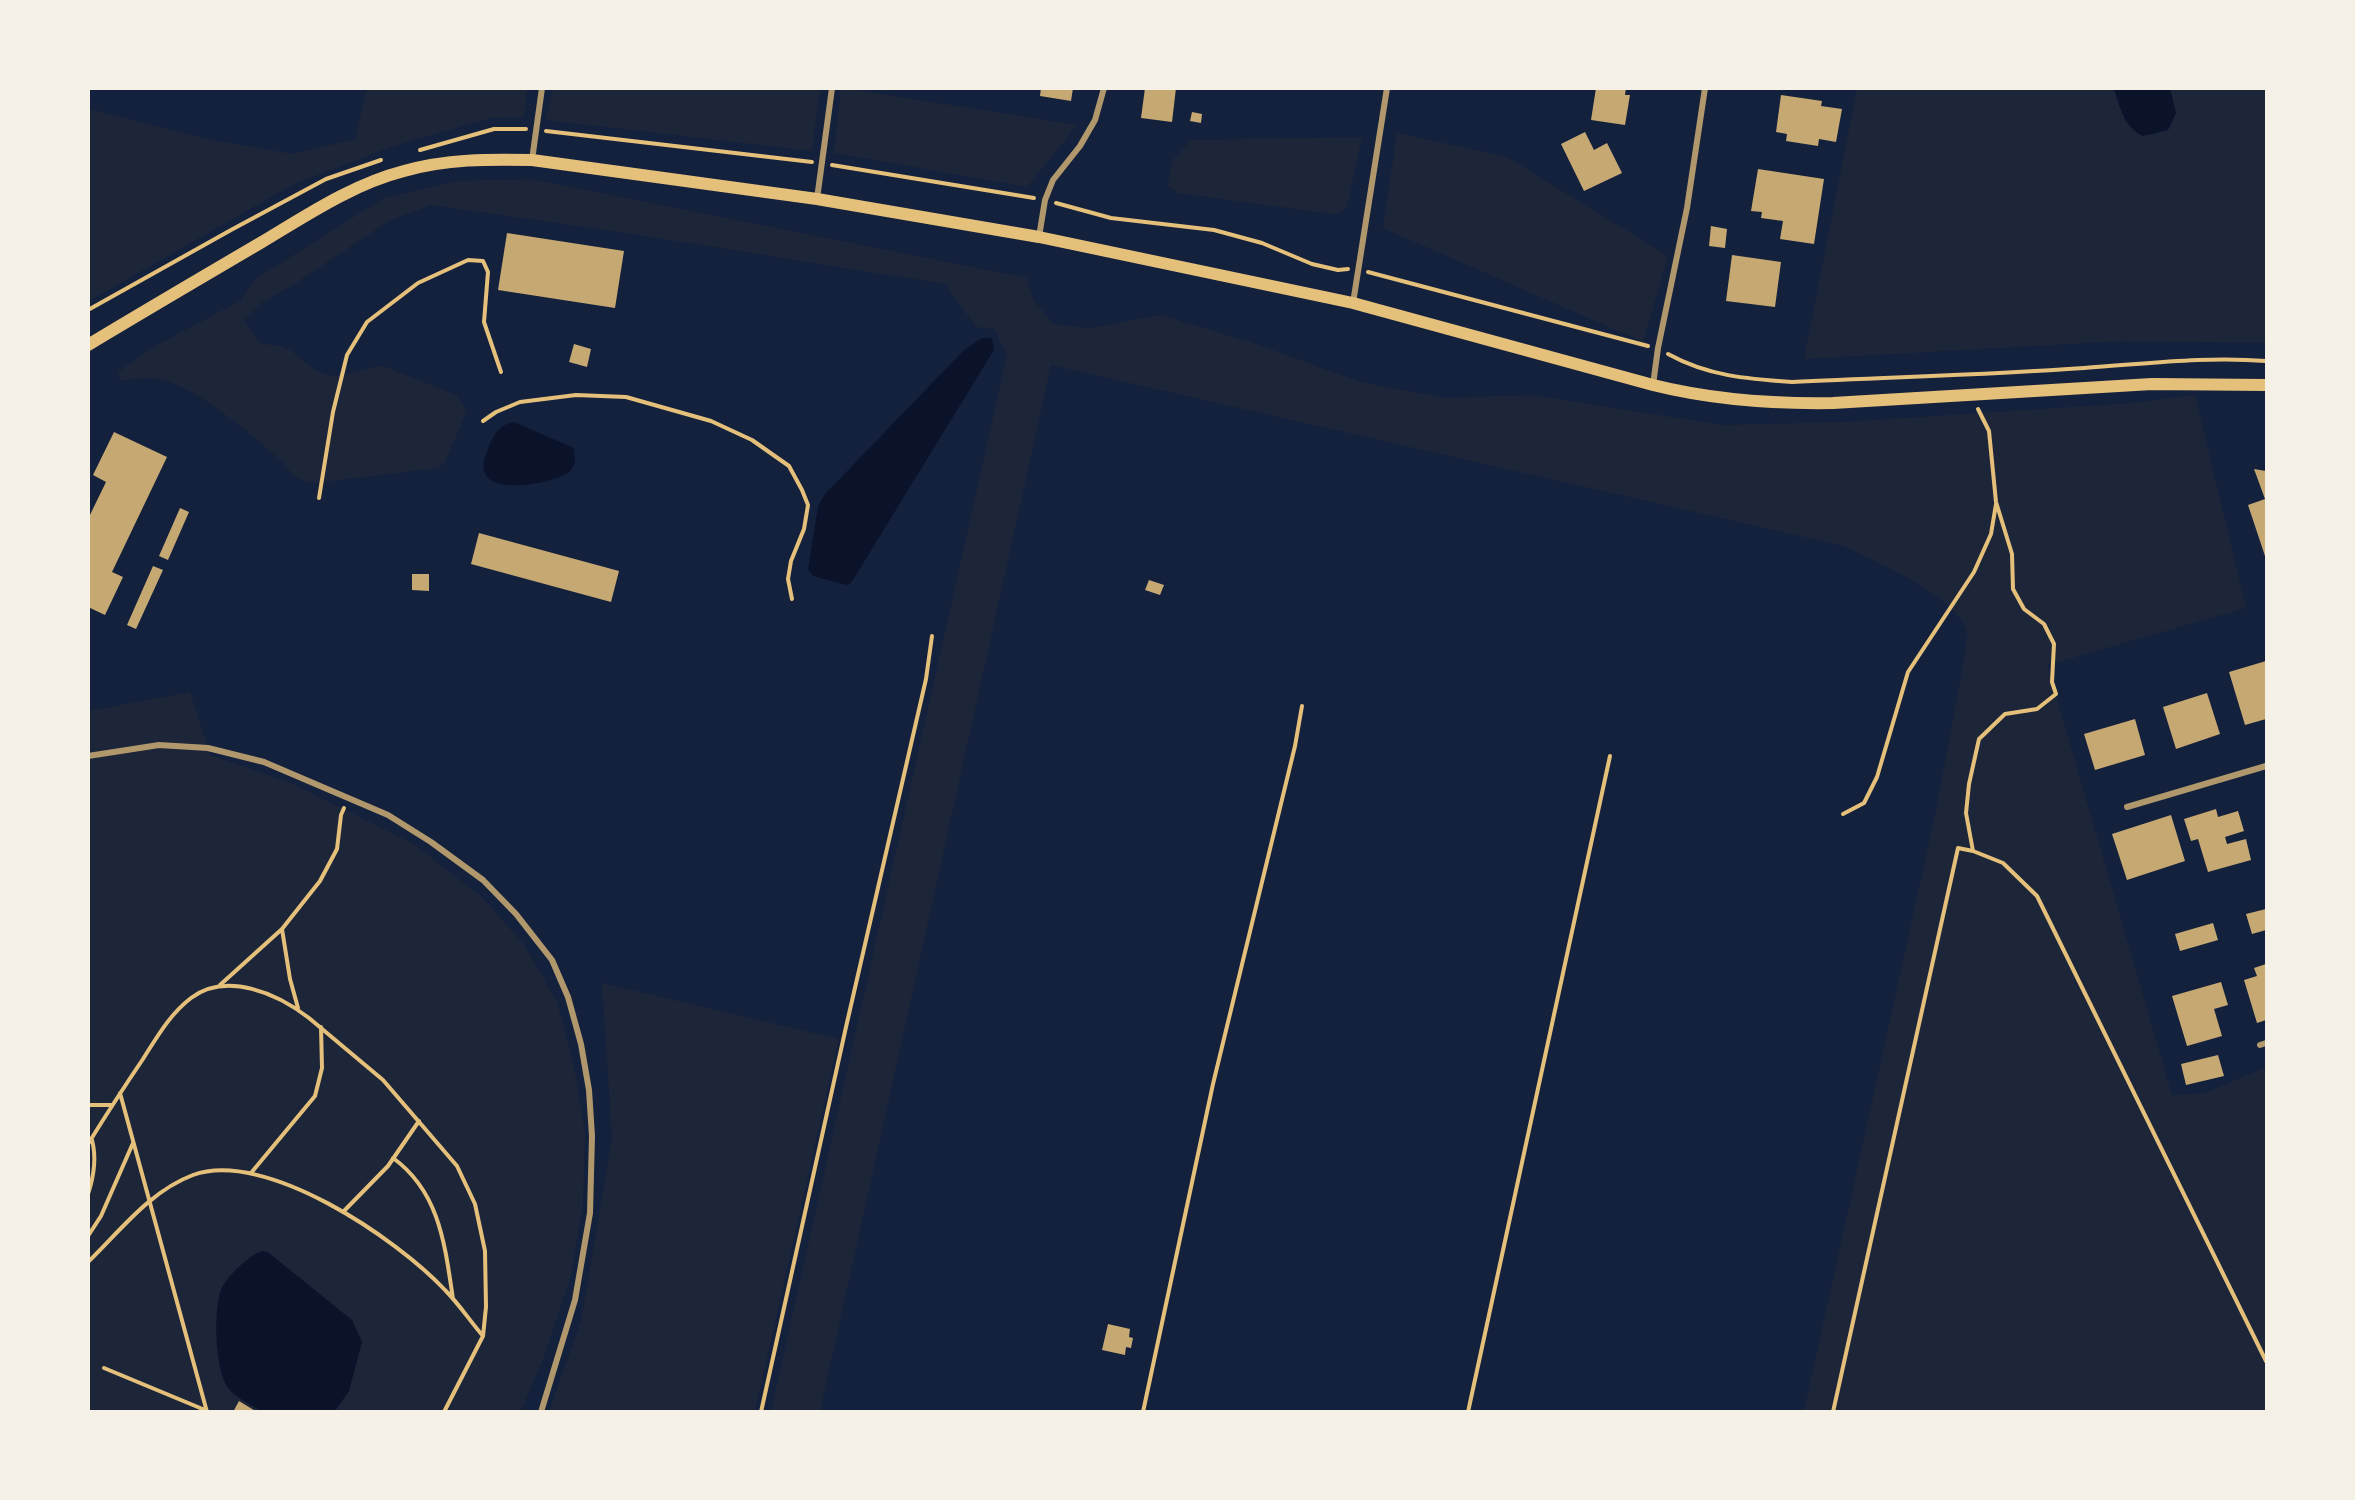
<!DOCTYPE html>
<html>
<head>
<meta charset="utf-8">
<style>
	body { margin:0 }
	#map { position:relative; width:2355px; height:1500px; overflow:hidden; background:#14213d; font-family:"Varela Round",sans-serif }
	canvas { display:block }
	.frame { position:absolute; inset:0; border:90px solid #f6f1e7; pointer-events:none }
</style>
</head>
<body>
<div id="map">
<canvas width="2355" height="1500"></canvas>
<div class="frame"></div>
</div>
<script>
const context = document.querySelector('canvas').getContext('2d');
context.lineJoin = 'round';
function paint(path, color) {
  context.fillStyle = color;
  context.fill(path, 'evenodd');
}
function strokePath(path, color, width, dash) {
  context.strokeStyle = color;
  context.lineWidth = width;
  context.lineCap = dash ? 'butt' : 'round';
  context.setLineDash(dash || []);
  context.stroke(path);
}
paint(new Path2D(`
	M 367,89 L 527,89 L 524,117 L 492,118 L 438,133 L 388,148 L 292,185 L 89,301 L 89,109 L 211,140 L 293,154 L 355,139 Z
	M 553,89 L 553,88 L 820,89 L 812,151 L 546,120 Z
	M 841,89 L 850,89 L 1077,125 L 1027,187 L 834,153 Z
	M 1857,89 L 2114,89 L 2126,123 L 2153,135 L 2168,129 C 2176,114 2175,105 2170,89 L 2266,89 L 2266,343 L 2123,341 L 1804,359 Z
	M 1397,133 L 1507,157 L 1668,256 L 1643,342 L 1383,228 Z
	M 1362,137 L 1347,206 L 1341,213 L 1333,214 L 1177,193 L 1168,186 L 1172,161 L 1191,140 Z
	M 531,179 L 1027,278 L 1033,299 L 1053,324 L 1090,328 L 1161,315 L 1256,344 L 1360,382 L 1445,398 L 1531,395 L 1722,425 L 1844,422 L 2132,403 L 2195,395 L 2246,608 L 2047,665 L 2172,1095 L 2205,1093 L 2266,1067 L 2266,1411 L 1804,1411 L 1936,811 L 1965,655 C 1965,648 1968,638 1967,632 C 1958,597 1875,561 1844,546 L 1051,365 L 820,1411 L 771,1411 L 1007,355 L 994,329 L 976,327 L 945,284 L 633,234 L 431,205 L 389,221 L 293,285 L 261,303 L 244,320 L 260,343 C 268,345 276,345 284,347 C 300,354 309,371 328,375 C 347,378 365,367 383,366 L 456,395 L 464,406 L 466,413 L 445,462 L 438,468 L 313,483 C 290,479 293,471 277,457 C 248,432 195,385 157,379 C 145,377 131,380 120,381 L 118,372 L 157,345 L 240,301 L 254,280 L 384,198 L 457,181 Z
	M 190,692 L 210,755 L 291,783 L 414,844 L 484,899 L 525,946 L 557,1002 L 574,1066 L 585,1133 L 583,1203 L 571,1275 L 543,1359 L 521,1411 L 89,1411 L 89,711 Z
	M 602,983 L 839,1039 L 755,1411 L 549,1411 L 581,1321 L 612,1138 Z`), '#1d2539');
paint(new Path2D(`
	M 2114,89 L 2170,89 L 2176,113 L 2168,130 L 2143,136 C 2124,127 2120,107 2114,89 Z
	M 982,338 L 992,338 L 994,350 L 851,583 L 846,585 L 813,576 L 808,569 L 818,506 L 826,493 L 963,351 Z
	M 514,422 L 574,448 C 575,456 576,464 571,470 C 559,483 499,493 487,477 C 480,467 485,456 489,446 C 494,434 500,424 514,422 Z
	M 263,1251 L 269,1253 L 352,1320 L 362,1342 L 349,1391 L 335,1411 C 321,1412 272,1415 262,1411 C 253,1407 234,1396 228,1388 C 215,1369 213,1312 221,1290 C 225,1278 251,1253 263,1251 Z`), '#0b132b');
paint(new Path2D(`
	M 1041,88 L 1073,88 L 1071,101 L 1040,96 Z
	M 1145,88 L 1176,88 L 1172,122 L 1141,118 Z
	M 1596,88 L 1626,88 L 1625,95 L 1630,95 L 1625,125 L 1591,120 Z
	M 1781,95 L 1822,101 L 1821,106 L 1842,109 L 1836,142 L 1819,139 L 1818,146 L 1786,141 L 1787,134 L 1776,132 Z
	M 1192,112 L 1202,114 L 1201,123 L 1190,121 Z
	M 1585,132 L 1594,150 L 1607,143 L 1622,173 L 1584,191 L 1561,144 Z
	M 1758,169 L 1824,179 L 1814,244 L 1780,239 L 1783,221 L 1761,218 L 1762,212 L 1751,211 Z
	M 1711,226 L 1727,229 L 1725,248 L 1709,246 Z
	M 507,233 L 624,251 L 615,308 L 498,290 Z
	M 1732,255 L 1781,262 L 1775,307 L 1726,301 Z
	M 574,344 L 591,349 L 587,367 L 569,362 Z
	M 114,432 L 167,457 L 112,572 L 123,577 L 105,615 L 88,607 L 88,519 L 106,482 L 93,475 Z
	M 2254,469 L 2266,471 L 2266,559 L 2248,505 L 2265,499 Z
	M 180,508 L 189,512 L 168,560 L 159,556 Z
	M 479,533 L 619,571 L 611,602 L 471,564 Z
	M 153,566 L 163,570 L 136,629 L 127,625 Z
	M 412,574 L 429,574 L 429,591 L 412,590 Z
	M 1149,580 L 1164,585 L 1160,595 L 1145,590 Z
	M 2266,661 L 2266,719 L 2245,725 L 2229,672 Z
	M 2207,693 L 2220,734 L 2176,749 L 2163,707 Z
	M 2135,719 L 2145,755 L 2095,770 L 2084,734 Z
	M 2216,809 L 2218,817 L 2238,811 L 2244,831 L 2225,837 L 2227,844 L 2246,839 L 2251,860 L 2208,872 L 2198,839 L 2191,841 L 2184,819 Z
	M 2171,815 L 2185,861 L 2127,880 L 2112,834 Z
	M 2266,909 L 2266,930 L 2252,934 L 2246,914 Z
	M 2213,923 L 2218,940 L 2180,951 L 2175,934 Z
	M 2266,964 L 2266,1020 L 2257,1023 L 2244,980 L 2257,976 L 2254,968 Z
	M 2221,982 L 2228,1005 L 2214,1009 L 2222,1036 L 2187,1046 L 2172,996 Z
	M 2218,1055 L 2224,1076 L 2186,1085 L 2181,1064 Z
	M 1108,1324 L 1130,1329 L 1129,1337 L 1133,1338 L 1131,1348 L 1126,1347 L 1125,1355 L 1102,1350 Z
	M 239,1401 L 257,1412 L 233,1412 Z`), '#c6a872');
strokePath(new Path2D(`
	M 546,131 L 812,162
	M 420,150 L 494,129 L 526,129
	M 832,165 L 1034,198
	M 1056,203 L 1111,218 L 1214,230 L 1262,243 L 1312,264 L 1338,270 L 1348,269
	M 1368,272 L 1648,346
	M 88,310 L 231,230 L 326,179 L 381,160
	M 1668,354 C 1708,376 1747,379 1792,382 C 1889,377 1987,375 2084,368 C 2146,364 2205,356 2266,361
	M 483,421 L 496,412 L 520,402 L 576,395 L 626,397 L 711,421 L 752,440 L 789,466 L 802,490 L 808,505 L 804,529 L 791,561 L 788,579 L 792,599
	M 319,498 L 333,412 L 347,355 L 367,322 L 418,283 L 468,260 L 483,261 L 488,272 L 484,322 L 501,372
	M 1843,814 L 1864,803 L 1877,777 L 1908,672 L 1974,572 L 1991,534 L 1996,504
	M 1973,851 L 1966,813 L 1969,784 L 1979,739 L 2005,714 L 2037,709 L 2056,694 L 2052,682 L 2054,644 L 2044,624 L 2024,609 L 2013,589 L 2012,554 L 1996,502 L 1989,431 L 1978,409
	M 282,929 L 290,979 L 298,1008
	M 220,985 L 282,929 L 320,881 L 337,849 L 341,815 L 344,808
	M 120,1093 L 207,1412
	M 88,1105 L 112,1105
	M 88,1144 C 106,1115 124,1087 143,1059 C 157,1037 170,1014 191,998 C 227,971 278,994 309,1018 L 383,1080 L 457,1166 L 475,1204 L 485,1251 L 486,1307 L 483,1336 L 444,1412
	M 393,1158 C 440,1192 445,1246 453,1299
	M 251,1173 L 315,1096 L 322,1068 L 321,1027
	M 88,1194 C 94,1176 97,1159 92,1140
	M 343,1212 L 388,1166 L 419,1121
	M 88,1236 L 101,1216 L 133,1143
	M 88,1262 C 120,1231 150,1191 193,1175 C 266,1149 397,1239 445,1290 C 459,1304 470,1321 483,1336
	M 104,1368 L 205,1410
	M 761,1412 L 846,1027 L 926,679 L 932,636
	M 1143,1412 L 1213,1084 L 1295,746 L 1302,706
	M 1468,1412 L 1610,756
	M 1833,1412 L 1958,848 L 1973,851 L 2003,863 L 2037,896 L 2266,1361`), '#e5c07b', 4);
strokePath(new Path2D(`
	M 532,160 L 542,88
	M 817,199 L 832,88
	M 1039,237 L 1045,200 L 1053,180 L 1080,146 L 1095,120 L 1104,88
	M 1353,303 L 1387,88
	M 1653,385 L 1658,348 L 1687,208 L 1705,88
	M 88,756 L 159,745 L 208,748 L 264,762 L 388,815 L 431,842 L 483,880 L 516,914 L 552,960 L 568,997 L 581,1044 L 589,1090 L 592,1136 L 590,1213 L 575,1300 L 541,1412
	M 2127,807 L 2266,766
	M 2260,1045 L 2266,1043`), '#b1986c', 6);
strokePath(new Path2D(`
	M 88,345 C 146,310 204,276 262,242 C 307,215 353,184 404,171 C 446,159 489,159 532,160 L 817,199 L 1039,237 L 1353,303 L 1653,385 C 1713,400 1771,404 1833,403 L 2152,384 L 2266,385`), '#e5c07b', 12);
</script>
</body>
</html>
